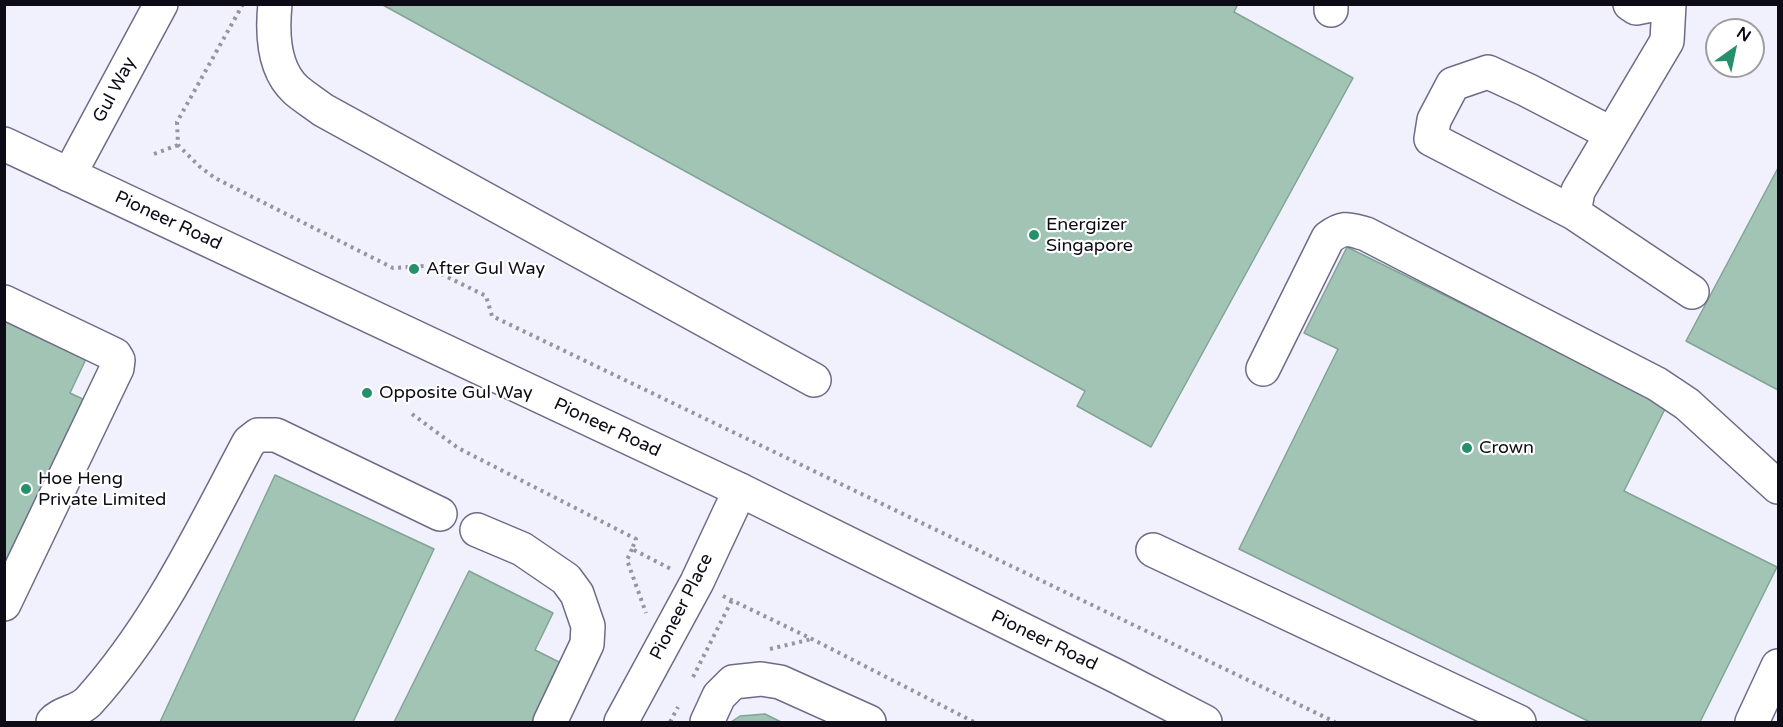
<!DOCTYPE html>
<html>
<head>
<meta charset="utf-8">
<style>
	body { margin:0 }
	#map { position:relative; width:1783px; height:727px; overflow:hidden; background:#f1f0fd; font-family:"Varela Round",sans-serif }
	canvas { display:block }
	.frame { position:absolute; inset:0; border:6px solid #0d0b16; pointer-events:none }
	.north { position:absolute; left:1705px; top:18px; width:60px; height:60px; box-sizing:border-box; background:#fff; border:2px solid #9e9da2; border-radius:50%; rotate:33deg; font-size:16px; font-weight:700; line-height:24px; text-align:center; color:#0d0b16 }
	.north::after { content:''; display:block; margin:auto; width:21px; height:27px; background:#268f6c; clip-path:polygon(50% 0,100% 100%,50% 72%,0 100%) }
</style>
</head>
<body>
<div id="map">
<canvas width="1783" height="727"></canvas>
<div class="frame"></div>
<div class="north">N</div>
</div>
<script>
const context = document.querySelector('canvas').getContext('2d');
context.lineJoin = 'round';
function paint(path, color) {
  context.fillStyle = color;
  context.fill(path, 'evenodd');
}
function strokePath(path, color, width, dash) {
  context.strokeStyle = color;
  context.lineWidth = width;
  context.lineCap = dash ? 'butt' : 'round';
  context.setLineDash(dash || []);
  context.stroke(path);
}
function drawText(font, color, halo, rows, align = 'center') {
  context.font = font + ' "Varela Round",sans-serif';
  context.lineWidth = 4.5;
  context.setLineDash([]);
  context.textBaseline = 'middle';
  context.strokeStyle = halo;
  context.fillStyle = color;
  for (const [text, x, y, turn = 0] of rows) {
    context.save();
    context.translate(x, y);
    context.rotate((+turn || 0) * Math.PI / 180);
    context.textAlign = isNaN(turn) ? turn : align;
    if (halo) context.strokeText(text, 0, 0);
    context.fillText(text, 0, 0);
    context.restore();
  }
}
const building = new Path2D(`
	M 381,4 L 1238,4 L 1234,12 L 1353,78 L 1151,447 L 1077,406 L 1085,391 Z
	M 1778,168 L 1778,390 L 1686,341 Z
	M 1347,247 L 1667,405 L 1624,491 L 1777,567 L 1700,722 L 1590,722 L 1239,549 L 1338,349 L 1304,333 Z
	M 4,320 L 86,359 L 70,393 L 89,402 L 4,576 Z
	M 275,475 L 434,549 L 353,722 L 160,722 Z
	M 469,571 L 553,613 L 535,650 L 563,664 L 534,722 L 394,722 Z
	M 765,714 L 781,722 L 731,722 L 740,716 Z`);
paint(building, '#a1c4b4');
strokePath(building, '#82a495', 1.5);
const minor = new Path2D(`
	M 275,4 C 272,33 273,69 296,90 C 304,97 314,103 323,110 L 814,380
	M 1331,4 L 1331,10
	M 1630,4 L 1636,8 L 1656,4
	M 1669,4 L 1667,41 L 1578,191 L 1574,213 L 1692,292
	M 69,175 L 161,4
	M 1574,213 L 1431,139 L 1434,120 L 1453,84 L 1488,72 L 1527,90 L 1612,134
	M 4,302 L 115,355 L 118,360 L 117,368 L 4,604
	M 1263,369 L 1328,238 C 1344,226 1348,229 1366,234 L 1657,384 L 1687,404 L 1778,487
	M 477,530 L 522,549 L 566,579 L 577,594 L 588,626 L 587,644 L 550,722
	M 1153,550 L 1519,722
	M 53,722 C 62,712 78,712 88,702 C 157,626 201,532 249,442 L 258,435 L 276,435 L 440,514
	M 621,722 L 697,582 L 740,490
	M 707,722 L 719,696 L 733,682 L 761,679 L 780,682 L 869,722
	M 1752,722 L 1778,666`);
const major = new Path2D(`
	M 4,144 L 740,490 L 1116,676 L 1205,722`);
strokePath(minor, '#6e6b87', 36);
strokePath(major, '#6e6b87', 36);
strokePath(new Path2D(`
	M 243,4 L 177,122 L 178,145 L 199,166 L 215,178 L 393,268 L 425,266 L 486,296 L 492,316 L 1335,722
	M 154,154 L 178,145
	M 412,414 L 458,448 L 636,539 L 632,549 L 671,569
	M 632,549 L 627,560 L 646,613
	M 723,596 L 812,639 L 974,722
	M 770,649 L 812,639
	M 693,677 L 732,600
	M 670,722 L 678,707`), '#9594a0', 4, [3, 4.5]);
strokePath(minor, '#fff', 33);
strokePath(major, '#fff', 33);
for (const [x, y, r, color] of [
	[1034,235,6,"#268f6c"],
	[414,269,6,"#268f6c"],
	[367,393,6,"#268f6c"],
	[1467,448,6,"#268f6c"],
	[26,489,6,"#268f6c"]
]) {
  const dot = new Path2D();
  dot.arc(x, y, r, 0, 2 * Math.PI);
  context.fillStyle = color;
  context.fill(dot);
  strokePath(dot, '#fff', 2);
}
drawText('18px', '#0d0b16', '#fff', [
	["Gul Way",115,90,-62],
	["Pioneer Road",168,221,25],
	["Pioneer Road",607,428,25],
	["Pioneer Place",682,607,-63],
	["Pioneer Road",1044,641,26]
]);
drawText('18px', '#0d0b16', '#fff', [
	["Energizer",1046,225],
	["Singapore",1046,246],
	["After Gul Way",426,269],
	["Opposite Gul Way",379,393],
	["Crown",1479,448],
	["Hoe Heng",38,479],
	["Private Limited",38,500]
], 'left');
</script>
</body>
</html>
